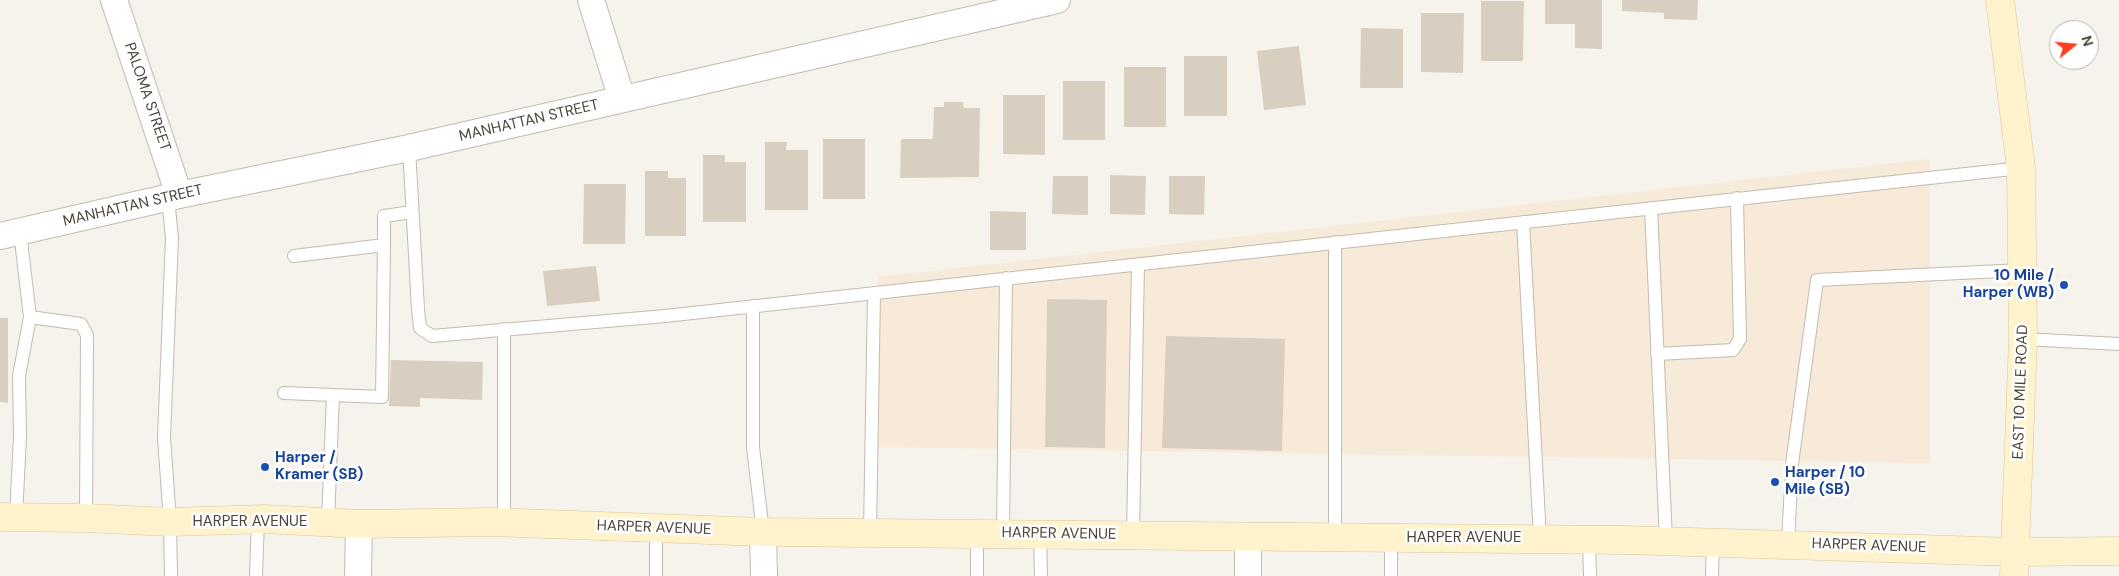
<!DOCTYPE html>
<html>
<head>
<meta charset="utf-8">
<style>
	body { margin:0 }
	#map { position:relative; width:2119px; height:576px; overflow:hidden; background:#f6f3ec; font-family:"DM Sans",sans-serif }
	canvas { display:block }
	.north { position:absolute; left:2049px; top:20px; width:50px; height:50px; box-sizing:border-box; background:#fff; border:1px solid #b7b4b0; border-radius:50%; rotate:73deg; font-size:14px; font-weight:700; line-height:20px; text-align:center; color:#4b4439 }
	.north::after { content:''; display:block; margin:auto; width:18px; height:22px; background:#fc3f1d; clip-path:polygon(50% 0,100% 100%,50% 72%,0 100%) }
</style>
</head>
<body>
<div id="map">
<canvas width="2119" height="576"></canvas>
<div class="north">N</div>
</div>
<script>
const context = document.querySelector('canvas').getContext('2d');
context.lineJoin = 'round';
function paint(path, color) {
  context.fillStyle = color;
  context.fill(path, 'evenodd');
}
function strokePath(path, color, width, dash) {
  context.strokeStyle = color;
  context.lineWidth = width;
  context.lineCap = dash ? 'butt' : 'round';
  context.setLineDash(dash || []);
  context.stroke(path);
}
function drawText(font, color, halo, rows, align = 'center') {
  context.font = font + ' "DM Sans",sans-serif';
  context.lineWidth = 5;
  context.setLineDash([]);
  context.textBaseline = 'middle';
  context.strokeStyle = halo;
  context.fillStyle = color;
  for (const [text, x, y, turn = 0] of rows) {
    context.save();
    context.translate(x, y);
    context.rotate((+turn || 0) * Math.PI / 180);
    context.textAlign = isNaN(turn) ? turn : align;
    if (halo) context.strokeText(text, 0, 0);
    context.fillText(text, 0, 0);
    context.restore();
  }
}
paint(new Path2D(`
	M 1930,159 L 1930,463 L 875,447 L 878,277 Z`), '#f7ead8');
paint(new Path2D(`
	M 1545,0 L 1602,0 L 1602,49 L 1575,48 L 1575,24 L 1545,24 Z
	M 1622,0 L 1698,0 L 1697,20 L 1664,19 L 1664,13 L 1622,11 Z
	M 1481,1 L 1524,1 L 1523,61 L 1481,61 Z
	M 1421,13 L 1464,13 L 1463,73 L 1421,72 Z
	M 1361,28 L 1403,29 L 1403,88 L 1360,88 Z
	M 1299,46 L 1306,105 L 1264,110 L 1257,51 Z
	M 1184,56 L 1227,56 L 1227,116 L 1184,116 Z
	M 1124,67 L 1166,67 L 1166,127 L 1124,127 Z
	M 1063,81 L 1105,81 L 1105,140 L 1063,140 Z
	M 1003,95 L 1045,95 L 1045,155 L 1003,154 Z
	M 944,102 L 963,102 L 964,108 L 980,108 L 979,177 L 900,178 L 901,139 L 933,139 L 934,107 L 944,107 Z
	M 823,139 L 865,139 L 865,199 L 823,199 Z
	M 765,142 L 787,142 L 786,150 L 808,150 L 808,210 L 765,210 Z
	M 703,155 L 725,155 L 725,162 L 746,162 L 746,222 L 703,222 Z
	M 645,171 L 668,171 L 668,178 L 686,178 L 686,236 L 645,236 Z
	M 1110,175 L 1146,176 L 1145,215 L 1110,214 Z
	M 1053,176 L 1088,176 L 1088,215 L 1052,214 Z
	M 1169,176 L 1205,176 L 1204,215 L 1169,214 Z
	M 584,184 L 626,184 L 625,244 L 583,244 Z
	M 990,211 L 1026,212 L 1026,250 L 990,250 Z
	M 596,266 L 600,301 L 547,306 L 543,271 Z
	M 1047,299 L 1107,300 L 1105,448 L 1045,447 Z
	M 0,318 L 8,318 L 8,403 L 0,402 Z
	M 1166,336 L 1285,339 L 1282,451 L 1162,448 Z
	M 391,360 L 483,362 L 482,400 L 420,398 L 420,407 L 389,406 Z`), '#d8cfc1');
const lane = new Path2D(`
	M 409,148 L 418,309 L 420,328 L 432,336 L 665,316 L 2021,168
	M 168,198 L 172,238 L 164,438 L 170,522 L 171,576
	M 1651,208 L 1666,540
	M 1523,222 L 1540,538
	M 20,232 L 30,317
	M 294,256 L 384,245 L 384,216 L 412,212
	M 753,306 L 753,447 L 763,532
	M 504,329 L 504,522
	M 2023,339 L 2119,344
	M 1657,354 L 1733,350 L 1740,339 L 1737,198
	M 284,393 L 382,397 L 384,245
	M 16,517 L 20,436 L 19,376 L 30,317 L 81,324 L 87,335 L 86,518
	M 328,522 L 333,395
	M 870,532 L 874,293
	M 977,533 L 977,576
	M 1003,534 L 1006,278
	M 1040,534 L 1041,576
	M 1133,535 L 1138,264
	M 1335,538 L 1335,242
	M 1589,539 L 1590,576
	M 1788,543 L 1792,464 L 1817,280 L 2022,270
	M 256,576 L 258,519
	M 656,576 L 656,528
	M 1391,576 L 1391,538
	M 1712,576 L 1713,541`);
const street = new Path2D(`
	M 114,0 L 179,195
	M 591,0 L 622,99
	M 0,236 L 179,195 L 409,148 L 1057,0
	M 763,532 L 764,576
	M 1248,537 L 1248,576
	M 358,576 L 359,524`);
const secondary = new Path2D(`
	M 2000,0 L 2021,168 L 2023,339 L 2014,576
	M 0,517 L 86,518 L 170,522 L 265,519 L 359,524 L 492,522 L 763,532 L 1625,540 L 2015,552 L 2119,551`);
strokePath(lane, '#c2bbae', 14);
strokePath(street, '#c2bbae', 28);
strokePath(secondary, '#d6c79b', 29);
strokePath(lane, '#fff', 12);
strokePath(street, '#fff', 26);
strokePath(secondary, '#fff3cd', 28);
for (const [x, y, r, color] of [
	[2064,285,5,"#1a4fb4"],
	[265,467,5,"#1a4fb4"],
	[1775,482,5,"#1a4fb4"]
]) {
  const dot = new Path2D();
  dot.arc(x, y, r, 0, 2 * Math.PI);
  context.fillStyle = color;
  context.fill(dot);
  strokePath(dot, '#fff', 2);
}
drawText('15px', '#4b4439', '#fff', [
	["PALOMA STREET",147,97,71],
	["MANHATTAN STREET",529,121,-13],
	["MANHATTAN STREET",133,206,-13],
	["EAST 10 MILE ROAD",2021,392,-88],
	["HARPER AVENUE",250,522],
	["HARPER AVENUE",654,528,2],
	["HARPER AVENUE",1059,534,1],
	["HARPER AVENUE",1464,538],
	["HARPER AVENUE",1869,546,2]
]);
drawText('bold 15px', '#164399', '#fff', [
	["10 Mile /",2054,276,"right"],
	["Harper (WB)",2054,293,"right"],
	["Harper /",275,458],
	["Kramer (SB)",275,475],
	["Harper / 10",1785,473],
	["Mile (SB)",1785,490]
], 'left');
</script>
</body>
</html>
